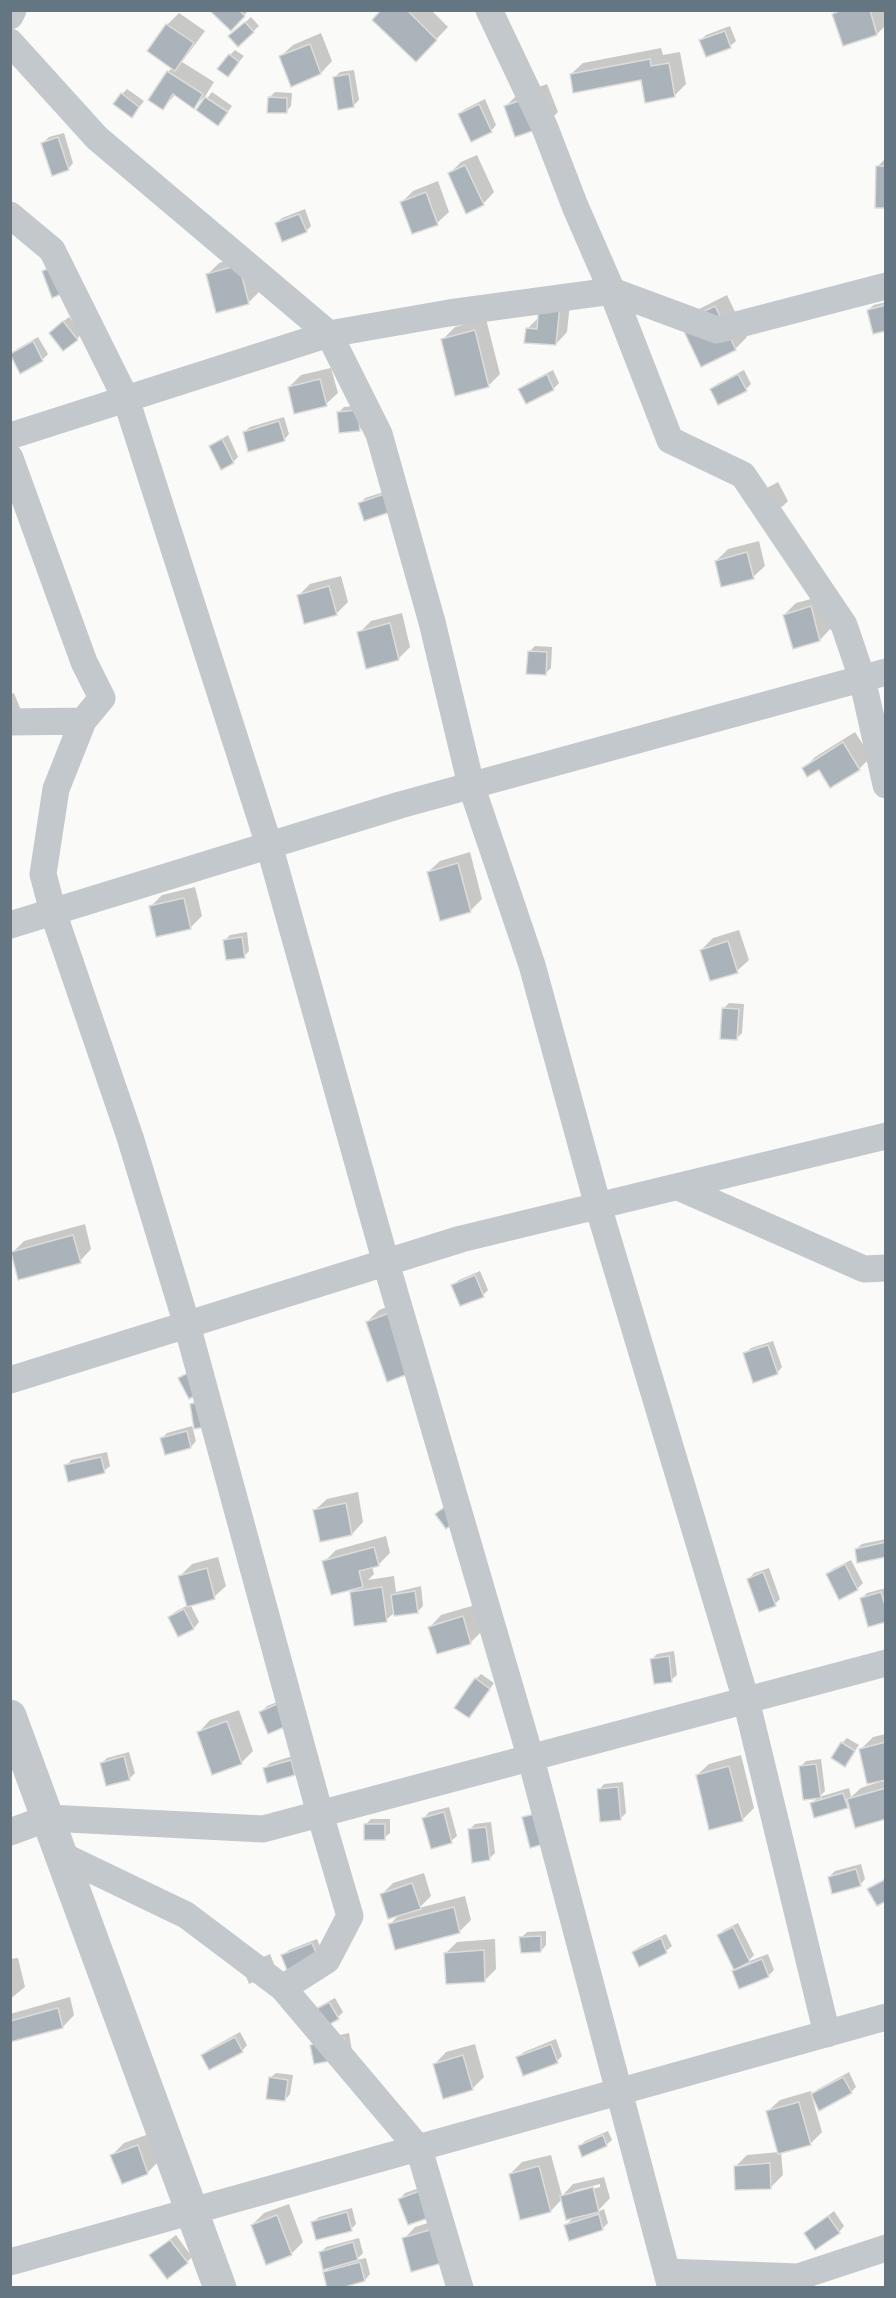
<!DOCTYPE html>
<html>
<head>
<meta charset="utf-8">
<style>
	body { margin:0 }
	#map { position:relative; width:896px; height:2298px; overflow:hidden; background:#fafaf8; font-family:Mulish,sans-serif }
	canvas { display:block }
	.frame { position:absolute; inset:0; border:12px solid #657683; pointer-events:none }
</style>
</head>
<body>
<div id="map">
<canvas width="896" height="2298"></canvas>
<div class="frame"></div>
</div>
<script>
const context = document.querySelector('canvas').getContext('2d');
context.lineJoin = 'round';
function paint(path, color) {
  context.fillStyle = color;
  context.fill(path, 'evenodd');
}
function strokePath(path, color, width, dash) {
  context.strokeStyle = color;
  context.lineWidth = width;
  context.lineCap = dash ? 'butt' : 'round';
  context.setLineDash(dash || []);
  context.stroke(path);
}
paint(new Path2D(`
	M 211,10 L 249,10 L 231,29 Z
	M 383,10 L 431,10 L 448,27 L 416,60 Z
	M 838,10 L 885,10 L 886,25 L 877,34 L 834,14 Z
	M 179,13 L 205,31 L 182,62 L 214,82 L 206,95 L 194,107 L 176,94 L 163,108 L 168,72 L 173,67 L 167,25 Z
	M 251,17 L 259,26 L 238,45 L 236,31 Z
	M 730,26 L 736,41 L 730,46 L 701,40 L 706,35 Z
	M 321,33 L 332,61 L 321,73 L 281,56 L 293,45 Z
	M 661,48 L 663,55 L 680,52 L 686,84 L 674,96 L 642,78 L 571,74 L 583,63 Z
	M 235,50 L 244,56 L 233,69 L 230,55 Z
	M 354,70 L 359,100 L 353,106 L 334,78 L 340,72 Z
	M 547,84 L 558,112 L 546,124 L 506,106 L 517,95 Z
	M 127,89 L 144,101 L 137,110 L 122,94 Z
	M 212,92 L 232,106 L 223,118 L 198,110 Z
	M 275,92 L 292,93 L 291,106 L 286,112 L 269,98 Z
	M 485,99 L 496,125 L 491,131 L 459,114 L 465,109 Z
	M 64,133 L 73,163 L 68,169 L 43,143 L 49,137 Z
	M 477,155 L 494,192 L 483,204 L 449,174 L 461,162 Z
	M 886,158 L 886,206 L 877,167 Z
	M 438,181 L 449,212 L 437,223 L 402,202 L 413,191 Z
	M 305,209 L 311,226 L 306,231 L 276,223 L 282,218 Z
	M 251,254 L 260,291 L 248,303 L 207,275 L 219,263 Z
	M 571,294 L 567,332 L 556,344 L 527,329 L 540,316 Z
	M 727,295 L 747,337 L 735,349 L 693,312 Z
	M 886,302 L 886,330 L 868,310 L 874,305 Z
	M 69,317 L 82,333 L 77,339 L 56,327 Z
	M 486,319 L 500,374 L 488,386 L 443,339 L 455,327 Z
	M 38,337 L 48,354 L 42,360 L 11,354 L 17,349 Z
	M 331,368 L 338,393 L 326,404 L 289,387 L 301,375 Z
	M 553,370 L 559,383 L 553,389 L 526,402 L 520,389 L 526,384 Z
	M 744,370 L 751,384 L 746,389 L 712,389 L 717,384 Z
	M 363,405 L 365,424 L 359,429 L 339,412 L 344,407 Z
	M 284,417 L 289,434 L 284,440 L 244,432 L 250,427 Z
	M 228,435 L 238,457 L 233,462 L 211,446 Z
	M 778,482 L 788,501 L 783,506 L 767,514 L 763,490 Z
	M 399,487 L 404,502 L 360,504 L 365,498 Z
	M 759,541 L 765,566 L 753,577 L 716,561 L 728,549 Z
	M 341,576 L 348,602 L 336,614 L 298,596 L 310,584 Z
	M 822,596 L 831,628 L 820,640 L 784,615 L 796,603 Z
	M 402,613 L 410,647 L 398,659 L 359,633 L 371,621 Z
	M 535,646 L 552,647 L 551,668 L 545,674 L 529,652 Z
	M 14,693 L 24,718 L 10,730 L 10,695 Z
	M 855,732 L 871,757 L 859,769 L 804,768 L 815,757 Z
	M 470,852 L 482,899 L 470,911 L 428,872 L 440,861 Z
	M 195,887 L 202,916 L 191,927 L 151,906 L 162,895 Z
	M 739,930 L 749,960 L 737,971 L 701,950 L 713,938 Z
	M 247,932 L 249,951 L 244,956 L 225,940 L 230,935 Z
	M 729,1003 L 744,1004 L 742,1033 L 736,1039 L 723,1009 Z
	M 85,1224 L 91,1249 L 80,1261 L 12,1253 L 24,1241 Z
	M 480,1271 L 488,1290 L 483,1295 L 453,1285 L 459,1280 Z
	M 406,1300 L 388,1380 L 367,1322 L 379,1310 Z
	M 773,1341 L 782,1367 L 777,1373 L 745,1354 L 751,1348 Z
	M 192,1426 L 196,1441 L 191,1447 L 162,1438 L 167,1433 Z
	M 107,1452 L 110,1466 L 104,1471 L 66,1466 L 71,1460 Z
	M 358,1492 L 363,1522 L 352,1534 L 315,1510 L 327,1499 Z
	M 386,1536 L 390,1553 L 378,1565 L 372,1566 L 374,1574 L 368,1580 L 394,1576 L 396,1592 L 421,1586 L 423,1606 L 418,1611 L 395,1612 L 386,1620 L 351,1592 L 357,1587 L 324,1562 L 336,1550 Z
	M 886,1539 L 886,1556 L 856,1549 L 862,1544 Z
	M 218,1557 L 226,1586 L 214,1597 L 190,1604 L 199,1622 L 194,1628 L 179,1635 L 169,1617 L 175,1612 L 188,1605 L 180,1576 L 192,1564 Z
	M 851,1560 L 863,1583 L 857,1589 L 828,1574 L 833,1569 Z
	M 769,1568 L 780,1599 L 775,1604 L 749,1579 L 754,1573 Z
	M 886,1588 L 886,1621 L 862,1598 L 867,1593 Z
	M 475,1605 L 482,1631 L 470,1643 L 430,1627 L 441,1615 Z
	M 674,1651 L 677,1675 L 671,1680 L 652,1659 L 657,1654 Z
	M 481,1674 L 494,1683 L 474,1711 L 476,1679 Z
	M 292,1696 L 300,1715 L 261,1712 L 267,1706 Z
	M 239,1710 L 253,1751 L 241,1763 L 199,1732 L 210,1720 Z
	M 886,1734 L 886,1818 L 850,1804 L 847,1807 L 811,1804 L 818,1797 L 800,1767 L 806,1761 L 821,1759 L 825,1791 L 819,1797 L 849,1788 L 851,1797 L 861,1788 L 879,1782 L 861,1749 L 873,1737 Z
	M 847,1738 L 859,1745 L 845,1765 L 842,1743 Z
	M 129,1752 L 135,1773 L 129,1779 L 102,1763 L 107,1758 Z
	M 296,1755 L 300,1768 L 294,1773 L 265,1768 L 270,1763 Z
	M 741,1755 L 754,1808 L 742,1820 L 697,1775 L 709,1764 Z
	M 623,1782 L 626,1813 L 620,1819 L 599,1790 L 604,1784 Z
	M 449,1807 L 457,1836 L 451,1841 L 424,1818 L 429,1812 Z
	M 371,1819 L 390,1819 L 390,1833 L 384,1838 L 366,1824 Z
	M 491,1822 L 495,1853 L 489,1859 L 469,1830 L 475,1824 Z
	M 861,1864 L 865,1879 L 860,1885 L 829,1877 L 835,1871 Z
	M 424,1873 L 431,1896 L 419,1908 L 465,1896 L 471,1920 L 459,1932 L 389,1925 L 400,1914 L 382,1894 L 393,1883 Z
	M 738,1923 L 754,1955 L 747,1962 L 768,1954 L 774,1970 L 768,1976 L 734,1971 L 735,1969 L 719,1935 L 724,1930 Z
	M 546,1931 L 546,1945 L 541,1951 L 521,1938 L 527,1932 Z
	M 666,1934 L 672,1946 L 666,1951 L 639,1965 L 633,1952 L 639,1947 Z
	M 317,1939 L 324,1956 L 283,1956 L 289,1950 Z
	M 495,1939 L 496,1969 L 484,1981 L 446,1953 L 457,1942 Z
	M 270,1954 L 276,1969 L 270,1975 L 249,1984 L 243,1969 L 249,1963 Z
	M 18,1958 L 25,1987 L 10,1999 L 10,1959 Z
	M 70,1997 L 74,2015 L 63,2027 L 10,2041 L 10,2014 Z
	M 335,1998 L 343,2012 L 338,2017 L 307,2013 Z
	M 240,2032 L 247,2045 L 242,2051 L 203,2055 L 208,2050 Z
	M 349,2033 L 352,2051 L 311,2045 L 317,2040 Z
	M 556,2039 L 562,2056 L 557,2061 L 518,2057 L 524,2052 Z
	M 475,2044 L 484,2077 L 472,2089 L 435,2064 L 446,2052 Z
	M 849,2072 L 856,2087 L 851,2092 L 812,2097 L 822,2132 L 810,2144 L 781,2152 L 783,2175 L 771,2187 L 736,2166 L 747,2155 L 779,2152 L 768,2111 L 780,2100 L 811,2091 L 812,2095 L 818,2089 Z
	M 276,2073 L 293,2075 L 290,2094 L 285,2100 L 270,2078 Z
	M 608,2131 L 612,2140 L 606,2145 L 580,2146 L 585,2141 Z
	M 149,2134 L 159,2161 L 147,2173 L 112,2155 L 124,2143 Z
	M 551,2155 L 562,2196 L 573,2184 L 604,2177 L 610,2198 L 597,2212 L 604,2209 L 608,2223 L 603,2228 L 566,2225 L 575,2216 L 562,2199 L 551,2211 L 510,2174 L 522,2162 ZM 600,2184 L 600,2187 L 573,2194 L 573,2191 Z
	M 431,2184 L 409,2223 L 400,2199 L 405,2193 Z
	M 289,2204 L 303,2242 L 291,2254 L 252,2225 L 264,2213 Z
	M 352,2208 L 356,2224 L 351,2229 L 313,2222 L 319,2217 Z
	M 834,2211 L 844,2226 L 839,2232 L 806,2233 Z
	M 444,2218 L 453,2250 L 404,2239 L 415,2227 Z
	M 176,2235 L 192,2257 L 187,2262 L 157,2250 Z
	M 359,2238 L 363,2253 L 356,2260 L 366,2258 L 370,2274 L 365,2280 L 325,2272 L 332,2266 L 320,2253 L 326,2247 Z`), '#0003');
const building = new Path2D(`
	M 209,10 L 239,10 L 245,16 L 231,31 Z
	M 381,10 L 407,10 L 437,40 L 416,62 L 372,20 Z
	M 842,10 L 870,10 L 877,35 L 843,46 L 832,14 Z
	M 245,22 L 254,32 L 238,47 L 228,36 Z
	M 166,24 L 194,43 L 175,71 L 147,51 Z
	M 725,31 L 731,48 L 706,57 L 699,40 Z
	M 310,44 L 321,74 L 291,87 L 279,56 Z
	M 229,54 L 239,62 L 228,77 L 217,69 Z
	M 650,59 L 651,66 L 669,63 L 675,97 L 645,103 L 641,80 L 573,93 L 570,74 Z
	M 167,71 L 203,94 L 194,109 L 173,94 L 163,110 L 148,100 Z
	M 349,74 L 354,107 L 338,110 L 333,77 Z
	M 121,93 L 139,107 L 132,118 L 113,104 Z
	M 536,95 L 547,126 L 515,137 L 504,106 Z
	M 205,97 L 228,112 L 218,126 L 196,110 Z
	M 268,97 L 287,98 L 287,113 L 267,113 Z
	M 479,104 L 492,132 L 471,142 L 458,114 Z
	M 58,137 L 69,170 L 52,176 L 41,143 Z
	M 465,165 L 484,205 L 466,214 L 448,173 Z
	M 876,166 L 886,166 L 886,208 L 875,208 Z
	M 426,192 L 438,225 L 412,234 L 400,202 Z
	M 299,214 L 307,232 L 282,242 L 275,223 Z
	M 239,265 L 249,304 L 216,313 L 206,274 Z
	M 56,266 L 66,292 L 52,298 L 42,271 Z
	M 539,303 L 560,305 L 556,345 L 524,343 L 526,328 L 537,329 Z
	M 886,305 L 886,331 L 873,334 L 867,310 Z
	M 715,306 L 736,350 L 701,367 L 680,323 Z
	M 63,321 L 78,340 L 63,351 L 49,333 Z
	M 475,330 L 489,387 L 455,396 L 441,339 Z
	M 33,341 L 43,361 L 20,374 L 10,354 Z
	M 547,374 L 554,390 L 526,404 L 518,389 Z
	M 738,374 L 747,391 L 718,405 L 710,389 Z
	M 320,379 L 327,406 L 294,414 L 288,387 Z
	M 358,410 L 360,431 L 339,433 L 337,412 Z
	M 279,421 L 285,441 L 248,452 L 243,432 Z
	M 222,439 L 234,463 L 221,470 L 209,446 Z
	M 393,491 L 399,509 L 364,521 L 358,503 Z
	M 747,552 L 754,579 L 721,587 L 715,561 Z
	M 329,586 L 337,615 L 304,624 L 297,595 Z
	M 811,606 L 820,641 L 793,649 L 783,615 Z
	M 390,623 L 399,660 L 366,669 L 357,632 Z
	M 528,651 L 547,652 L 546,675 L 526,674 Z
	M 843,742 L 860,770 L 830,788 L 819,770 L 807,777 L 802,768 Z
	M 458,863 L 471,912 L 440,921 L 427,872 Z
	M 184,898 L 191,929 L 156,937 L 149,906 Z
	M 242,937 L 245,958 L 226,960 L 223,940 Z
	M 728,941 L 738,973 L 710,981 L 700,950 Z
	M 722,1008 L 739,1009 L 737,1040 L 720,1039 Z
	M 73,1235 L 81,1263 L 18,1280 L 11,1252 Z
	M 475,1275 L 484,1297 L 460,1306 L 451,1285 Z
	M 394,1311 L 416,1371 L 387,1382 L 366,1322 Z
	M 768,1345 L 778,1374 L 753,1383 L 743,1353 Z
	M 196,1369 L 207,1389 L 189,1399 L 178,1378 Z
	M 205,1401 L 210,1426 L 194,1429 L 190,1404 Z
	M 187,1431 L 191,1448 L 165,1455 L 160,1438 Z
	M 101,1457 L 105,1473 L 68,1482 L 64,1465 Z
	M 346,1503 L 352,1535 L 320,1542 L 313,1510 Z
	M 449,1504 L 460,1518 L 446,1529 L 435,1514 Z
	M 886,1542 L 886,1557 L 857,1563 L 855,1549 Z
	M 374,1547 L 379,1566 L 359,1571 L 363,1587 L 331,1595 L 322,1561 Z
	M 845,1564 L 858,1590 L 839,1600 L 826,1574 Z
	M 207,1568 L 215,1599 L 187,1607 L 178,1576 Z
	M 763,1572 L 776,1606 L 759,1612 L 747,1579 Z
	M 382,1587 L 387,1622 L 354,1626 L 350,1592 Z
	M 415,1591 L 418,1613 L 394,1616 L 391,1595 Z
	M 881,1592 L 886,1609 L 886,1622 L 868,1627 L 860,1598 Z
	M 184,1609 L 194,1629 L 178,1637 L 168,1617 Z
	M 463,1616 L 471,1644 L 437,1654 L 428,1627 Z
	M 669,1656 L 672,1682 L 654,1684 L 650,1659 Z
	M 475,1678 L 490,1689 L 469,1718 L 454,1708 Z
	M 286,1700 L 296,1722 L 268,1734 L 259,1712 Z
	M 227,1721 L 242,1764 L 212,1775 L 197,1732 Z
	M 841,1742 L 855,1751 L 845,1767 L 831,1758 Z
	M 886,1742 L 886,1780 L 867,1784 L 859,1749 Z
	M 124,1756 L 130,1780 L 106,1786 L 100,1763 Z
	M 291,1760 L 295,1775 L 267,1783 L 263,1768 Z
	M 816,1764 L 821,1798 L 803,1800 L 799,1766 Z
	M 729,1766 L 743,1821 L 709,1830 L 696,1775 Z
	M 618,1787 L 621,1820 L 600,1822 L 597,1789 Z
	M 886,1788 L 886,1819 L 855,1828 L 847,1799 Z
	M 843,1793 L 848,1808 L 814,1818 L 810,1803 Z
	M 444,1812 L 452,1843 L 431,1849 L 422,1818 Z
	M 539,1813 L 547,1843 L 530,1848 L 522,1817 Z
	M 364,1824 L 385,1824 L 385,1840 L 364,1840 Z
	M 486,1827 L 490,1860 L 472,1863 L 468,1829 Z
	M 856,1869 L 861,1886 L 832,1894 L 828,1877 Z
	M 886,1879 L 886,1901 L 877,1906 L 867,1889 Z
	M 412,1883 L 421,1909 L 388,1919 L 380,1894 Z
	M 454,1907 L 460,1933 L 395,1950 L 388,1924 Z
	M 733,1927 L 750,1962 L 734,1970 L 717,1935 Z
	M 541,1936 L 541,1952 L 521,1953 L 519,1937 Z
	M 661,1938 L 667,1953 L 639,1967 L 632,1952 Z
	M 312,1943 L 320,1963 L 289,1975 L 281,1955 Z
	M 484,1950 L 485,1982 L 446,1984 L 444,1953 Z
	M 762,1959 L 769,1977 L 739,1989 L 732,1971 Z
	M 329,2002 L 339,2019 L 310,2035 L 300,2018 Z
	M 58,2008 L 63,2028 L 10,2042 L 10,2021 Z
	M 235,2037 L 243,2052 L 209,2070 L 201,2055 Z
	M 344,2038 L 347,2058 L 314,2064 L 310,2045 Z
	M 551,2044 L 558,2063 L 523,2076 L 516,2057 Z
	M 463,2055 L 473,2090 L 443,2099 L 433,2064 Z
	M 269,2077 L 288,2080 L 285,2101 L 266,2099 Z
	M 843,2077 L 852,2093 L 819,2111 L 811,2094 Z
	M 799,2102 L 811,2145 L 778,2154 L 766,2111 Z
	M 603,2135 L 607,2146 L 582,2157 L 578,2146 Z
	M 138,2145 L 148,2174 L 122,2184 L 110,2155 Z
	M 770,2163 L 771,2189 L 735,2190 L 734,2166 Z
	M 539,2166 L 551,2212 L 520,2220 L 509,2174 Z
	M 593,2187 L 599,2212 L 566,2220 L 560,2196 Z
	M 425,2189 L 434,2216 L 408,2225 L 398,2199 Z
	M 347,2212 L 352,2231 L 316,2240 L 311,2222 Z
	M 599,2214 L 603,2230 L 569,2241 L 564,2225 Z
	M 277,2215 L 292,2255 L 266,2265 L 251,2225 Z
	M 828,2216 L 840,2233 L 815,2250 L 804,2233 Z
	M 433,2229 L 442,2263 L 411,2272 L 402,2238 Z
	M 170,2240 L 188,2263 L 167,2279 L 149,2255 Z
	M 353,2242 L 358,2260 L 323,2270 L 319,2252 Z
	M 360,2262 L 365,2281 L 341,2288 L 327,2288 L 323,2272 Z`);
paint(building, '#aab3b9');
strokePath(building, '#dcdcda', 1.5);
strokePath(new Path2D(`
	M 489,10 L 545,128 L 575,206 L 612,291 L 670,440 L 743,475 L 844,625 L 862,678 L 886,785
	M 10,16 L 13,10
	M 10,42 L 97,138 L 329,334 L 379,434 L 432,622 L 471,785 L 532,965 L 598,1206 L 746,1700 L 827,2034
	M 10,215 L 52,250 L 126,399 L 269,845 L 386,1263 L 531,1759 L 671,2288
	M 10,436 L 329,334 L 449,313 L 612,291 L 717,330 L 886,286
	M 10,458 L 84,662 L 102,698 L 83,721 L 56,789 L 43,874 L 53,912 L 130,1137 L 187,1325 L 320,1814 L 350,1916 L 327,1960 L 283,1988
	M 10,722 L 83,721
	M 10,925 L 400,805 L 886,672
	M 678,1187 L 864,1269 L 886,1268
	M 10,1380 L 461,1239 L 886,1136
	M 10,1832 L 48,1818 L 263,1829 L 886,1663
	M 61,1855 L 186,1915 L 283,1988 L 419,2149 L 460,2288
	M 10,2262 L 886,2017
	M 667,2272 L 798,2277 L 886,2248`), '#c3c8cc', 27);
strokePath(new Path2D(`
	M 10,1716 L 220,2288`), '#c3c8cc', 33);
</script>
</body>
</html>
